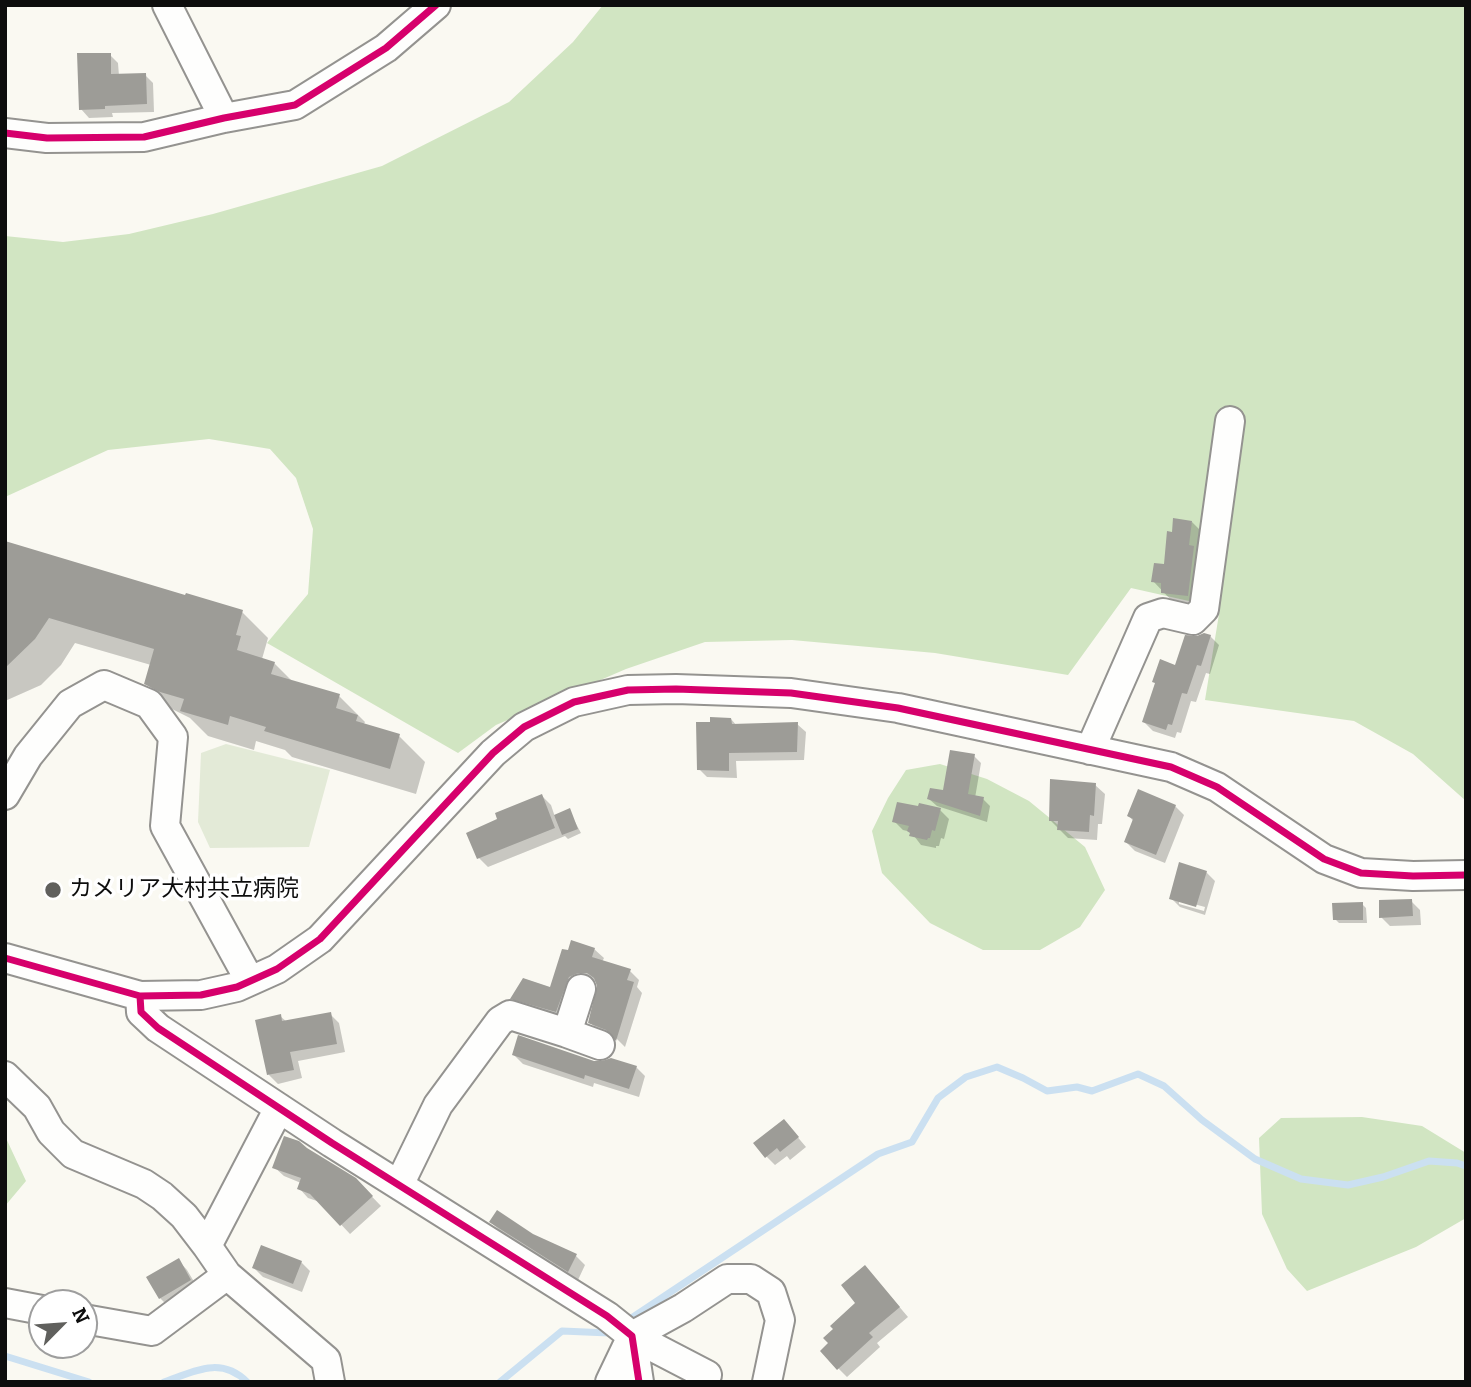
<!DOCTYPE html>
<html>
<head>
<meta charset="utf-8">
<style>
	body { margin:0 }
	#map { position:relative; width:1471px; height:1387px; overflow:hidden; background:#faf9f2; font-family:Bitter,serif }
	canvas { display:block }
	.frame { position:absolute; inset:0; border:7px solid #0d0d0d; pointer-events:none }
	.north { position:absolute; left:28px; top:1289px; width:70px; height:70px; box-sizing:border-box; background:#fff; border:2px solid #9e9e9e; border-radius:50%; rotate:65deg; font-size:19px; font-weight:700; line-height:28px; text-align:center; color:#0d0d0d }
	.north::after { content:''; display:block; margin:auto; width:24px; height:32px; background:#60605d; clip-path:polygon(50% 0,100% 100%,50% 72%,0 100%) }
</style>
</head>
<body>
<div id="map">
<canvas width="1471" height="1387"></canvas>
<div class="frame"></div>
<div class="north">N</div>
</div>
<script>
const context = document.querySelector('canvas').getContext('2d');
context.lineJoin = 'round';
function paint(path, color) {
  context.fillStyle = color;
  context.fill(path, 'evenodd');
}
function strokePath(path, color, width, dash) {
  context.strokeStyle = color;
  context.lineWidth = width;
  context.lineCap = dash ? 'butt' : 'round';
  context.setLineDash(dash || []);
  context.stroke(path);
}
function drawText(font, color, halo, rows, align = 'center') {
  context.font = font + ' Bitter,"Noto Sans JP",serif';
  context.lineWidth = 7;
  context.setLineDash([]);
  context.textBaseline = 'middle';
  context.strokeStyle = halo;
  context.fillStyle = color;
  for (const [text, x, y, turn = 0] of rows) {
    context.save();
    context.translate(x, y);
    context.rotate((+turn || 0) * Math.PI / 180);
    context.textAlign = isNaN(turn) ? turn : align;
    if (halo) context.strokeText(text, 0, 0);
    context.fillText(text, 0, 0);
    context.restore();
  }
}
paint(new Path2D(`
	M 603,5 L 1466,5 L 1466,801 L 1413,754 L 1354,721 L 1205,700 L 1220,608 L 1131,588 L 1068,675 L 935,653 L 792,640 L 705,642 L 626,669 L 496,725 L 458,753 L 267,643 L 308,594 L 313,529 L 296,478 L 270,449 L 209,439 L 108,450 L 5,497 L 5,236 L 63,242 L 129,234 L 213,214 L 382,166 L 509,102 L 573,42 Z
	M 940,764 L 987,779 L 1029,801 L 1085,847 L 1105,890 L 1080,927 L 1040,950 L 983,950 L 930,923 L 882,873 L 872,831 L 888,798 L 906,770 Z
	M 1362,1117 L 1422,1126 L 1466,1153 L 1466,1218 L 1416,1247 L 1307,1291 L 1287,1269 L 1262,1214 L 1259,1138 L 1281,1118 Z
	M 5,1136 L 26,1181 L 5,1206 Z`), '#d1e5c2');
paint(new Path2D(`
	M 226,744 L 330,770 L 309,847 L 210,848 L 198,822 L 201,753 Z`), '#e3ead7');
paint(new Path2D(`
	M 110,55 L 118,63 L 119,76 L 145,75 L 153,83 L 154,112 L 112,113 L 113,117 L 89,118 L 81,109 Z
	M 1192,522 L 1201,531 L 1197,604 L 1172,601 L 1153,581 Z
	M 5,544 L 242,612 L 268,638 L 262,659 L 274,663 L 293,682 L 339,696 L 365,722 L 364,724 L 399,736 L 425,762 L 416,794 L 292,757 L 285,750 L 256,741 L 254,750 L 208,736 L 190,718 L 172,709 L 146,683 L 151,665 L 75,643 L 61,665 L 41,685 L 5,701 Z
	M 1210,636 L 1219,645 L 1210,674 L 1206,673 L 1196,702 L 1191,701 L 1181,733 L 1177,732 L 1175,738 L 1153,731 L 1144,722 L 1176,667 Z
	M 731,719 L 737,726 L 797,724 L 806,732 L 804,760 L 736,761 L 737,778 L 707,777 L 699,769 Z
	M 974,756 L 981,763 L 975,798 L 983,799 L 990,806 L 987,822 L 937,806 L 929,799 L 944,792 Z
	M 1095,785 L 1105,794 L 1102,824 L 1098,824 L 1097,840 L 1068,838 L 1050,820 Z
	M 542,796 L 551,805 L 555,817 L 569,811 L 581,833 L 568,839 L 565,836 L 488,867 L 479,858 Z
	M 1175,806 L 1184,815 L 1165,863 L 1135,851 L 1126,842 L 1134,822 L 1129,816 Z
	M 940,810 L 949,819 L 944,839 L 941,838 L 939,846 L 936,846 L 936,848 L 921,845 L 911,832 L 903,830 L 894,821 Z
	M 1206,872 L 1215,881 L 1205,915 L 1180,907 L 1171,898 ZM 1179,900 L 1205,907 L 1204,911 L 1179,904 Z
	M 1411,901 L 1420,910 L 1421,925 L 1390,926 L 1381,917 Z
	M 1362,904 L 1366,908 L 1367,923 L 1339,923 L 1335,919 Z
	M 594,949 L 604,958 L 602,962 L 630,971 L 639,980 L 637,987 L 642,993 L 625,1047 L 615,1037 L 599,1032 L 590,1022 L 599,986 L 597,982 L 588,981 L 565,1020 L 521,1007 L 512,998 L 551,989 Z
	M 330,1014 L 339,1023 L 345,1052 L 298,1061 L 302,1078 L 278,1084 L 269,1075 L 280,1016 L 287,1022 Z
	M 514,1055 L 636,1067 L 645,1076 L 639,1097 L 594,1083 L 593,1087 L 523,1064 Z
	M 784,1121 L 806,1147 L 790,1160 L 787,1156 L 775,1165 L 766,1156 Z
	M 274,1167 L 355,1179 L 381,1206 L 350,1234 L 320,1202 L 308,1198 L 299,1188 L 301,1183 L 284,1176 Z
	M 491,1222 L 532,1235 L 576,1256 L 585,1265 L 578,1280 L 500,1231 Z
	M 178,1260 L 187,1270 L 199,1290 L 169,1307 L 160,1298 Z
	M 301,1262 L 310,1271 L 302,1292 L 263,1277 L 254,1268 Z
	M 874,1277 L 908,1317 L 877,1343 L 880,1347 L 847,1377 L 838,1368 L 830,1343 Z`), '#0003');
strokePath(new Path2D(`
	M 624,1323 L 878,1154 L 912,1142 L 938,1098 L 966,1077 L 997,1067 L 1023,1078 L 1047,1091 L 1077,1087 L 1092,1091 L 1138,1074 L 1164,1086 L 1202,1120 L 1255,1159 L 1301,1179 L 1348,1185 L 1383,1177 L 1429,1161 L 1457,1163 L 1466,1166
	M 5,1356 L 89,1382
	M 164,1382 C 195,1371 221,1356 247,1382
	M 500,1382 L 562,1331 L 609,1333 L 614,1330`), '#cbe0f1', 7);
paint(new Path2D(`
	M 77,53 L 111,53 L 111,74 L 146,73 L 147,104 L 105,106 L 105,109 L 79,110 Z
	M 1173,518 L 1192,521 L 1189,545 L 1194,546 L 1188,596 L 1161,593 L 1161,583 L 1151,582 L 1154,563 L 1164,564 L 1167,531 L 1172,532 Z
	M 5,541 L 185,595 L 186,593 L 243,610 L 236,635 L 241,636 L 237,650 L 275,662 L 271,674 L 340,694 L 336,708 L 358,715 L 356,721 L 400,734 L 390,769 L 264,731 L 266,727 L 230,716 L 228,725 L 180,711 L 184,699 L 160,692 L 144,684 L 154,649 L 49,618 L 35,639 L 5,668 Z
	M 1204,633 L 1211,635 L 1201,666 L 1197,665 L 1187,694 L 1182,693 L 1172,725 L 1168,724 L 1166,730 L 1142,722 L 1155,683 L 1152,682 L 1160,659 L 1175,665 L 1185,635 L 1197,636 Z
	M 710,717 L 731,718 L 732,724 L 798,722 L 797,752 L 729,753 L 729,771 L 697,770 L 696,722 L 710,722 Z
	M 950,750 L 975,754 L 968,794 L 984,797 L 980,816 L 927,799 L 930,788 L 943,790 Z
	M 1050,779 L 1096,783 L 1094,816 L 1090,815 L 1089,832 L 1057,830 L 1058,821 L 1049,821 Z
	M 1138,789 L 1176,805 L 1156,855 L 1124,842 L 1133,819 L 1127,816 Z
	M 542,794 L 555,828 L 477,859 L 466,833 L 497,819 L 495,813 Z
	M 897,802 L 918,806 L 919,803 L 941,808 L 935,831 L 932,830 L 930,838 L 928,838 L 927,840 L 909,836 L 910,833 L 907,831 L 909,826 L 892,822 Z
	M 570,808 L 578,829 L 562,835 L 554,815 Z
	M 1179,862 L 1207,871 L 1196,907 L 1169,899 Z
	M 1412,899 L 1413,916 L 1379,918 L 1379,900 Z
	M 1363,902 L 1363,920 L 1333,920 L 1332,903 Z
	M 571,940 L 595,948 L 592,957 L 631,969 L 627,980 L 634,982 L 616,1041 L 606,1030 L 588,1023 L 597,986 L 594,978 L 587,973 L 578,973 L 569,977 L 556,1012 L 510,999 L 523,978 L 550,987 L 562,949 L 568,950 Z
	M 331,1012 L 337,1044 L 290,1052 L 294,1070 L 267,1075 L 255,1020 L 281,1014 L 282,1021 Z
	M 518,1035 L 594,1061 L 602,1061 L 611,1058 L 637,1066 L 629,1089 L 585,1075 L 584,1079 L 512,1055 Z
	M 784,1119 L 799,1137 L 780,1152 L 777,1148 L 765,1158 L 753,1143 Z
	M 284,1136 L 299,1141 L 307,1148 L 356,1178 L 373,1196 L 340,1226 L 310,1194 L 297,1189 L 301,1178 L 272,1168 Z
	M 497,1210 L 533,1234 L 577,1254 L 568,1272 L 489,1222 Z
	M 261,1245 L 302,1261 L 293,1284 L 252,1268 Z
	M 179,1258 L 191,1280 L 159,1299 L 146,1277 Z
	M 865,1265 L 900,1307 L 869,1333 L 873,1337 L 837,1370 L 820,1351 L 828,1343 L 823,1338 L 833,1329 L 830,1326 L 855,1303 L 841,1285 Z`), '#9d9c97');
const minor = new Path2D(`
	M 167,5 L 224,118
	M 5,133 L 47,138 L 144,137 L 224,118 L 295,105 L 386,48 L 436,5
	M 1090,750 L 1148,618 L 1163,613 L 1193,620 L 1204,609 L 1230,421
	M 5,795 L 28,756 L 70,704 L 104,685 L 149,704 L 173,737 L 165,826 L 250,981
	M 5,958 L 140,996 L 201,995 L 237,987 L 277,969 L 320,939 L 493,753 L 524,727 L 574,702 L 628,690 L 676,689 L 791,693 L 898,708 L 1171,767 L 1217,787 L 1324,859 L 1361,873 L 1413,876 L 1466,875
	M 140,996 L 141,1012 L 158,1028 L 332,1143 L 607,1316 L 632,1336 L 707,1375
	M 567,1033 L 600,1045
	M 5,1076 L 37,1107 L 51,1132 L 73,1154 L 144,1184 L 162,1196 L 184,1216 L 207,1246
	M 399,1185 L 438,1105 L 500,1021 L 510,1015 L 567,1033 L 581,989
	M 227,1275 L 326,1360 L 330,1382
	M 5,1303 L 42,1310
	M 84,1319 L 152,1331 L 227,1275 L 207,1246 L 279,1108
	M 632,1336 L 639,1382
	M 610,1382 L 632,1336 L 683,1308 L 727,1279 L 751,1279 L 771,1292 L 780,1320 L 767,1382`);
strokePath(minor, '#949390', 32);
strokePath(minor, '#fefefd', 28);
strokePath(new Path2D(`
	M 5,133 L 47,138 L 144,137 L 224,118 L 295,105 L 386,48 L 436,5
	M 5,958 L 140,996 L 201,995 L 237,987 L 277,969 L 320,939 L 493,753 L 524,727 L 574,702 L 628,690 L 676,689 L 791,693 L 898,708 L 1171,767 L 1217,787 L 1324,859 L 1361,873 L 1413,876 L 1466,875
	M 140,996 L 141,1012 L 158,1028 L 332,1143 L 607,1316 L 632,1336 L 639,1382`), '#d6006c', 7);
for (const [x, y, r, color] of [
	[53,890,9,"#60605d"]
]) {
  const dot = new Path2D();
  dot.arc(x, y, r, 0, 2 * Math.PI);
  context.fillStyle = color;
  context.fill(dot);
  strokePath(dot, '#fff', 2.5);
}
drawText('23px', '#0d0d0d', '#fff', [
	["カメリア大村共立病院",69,890]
], 'left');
</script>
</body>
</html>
